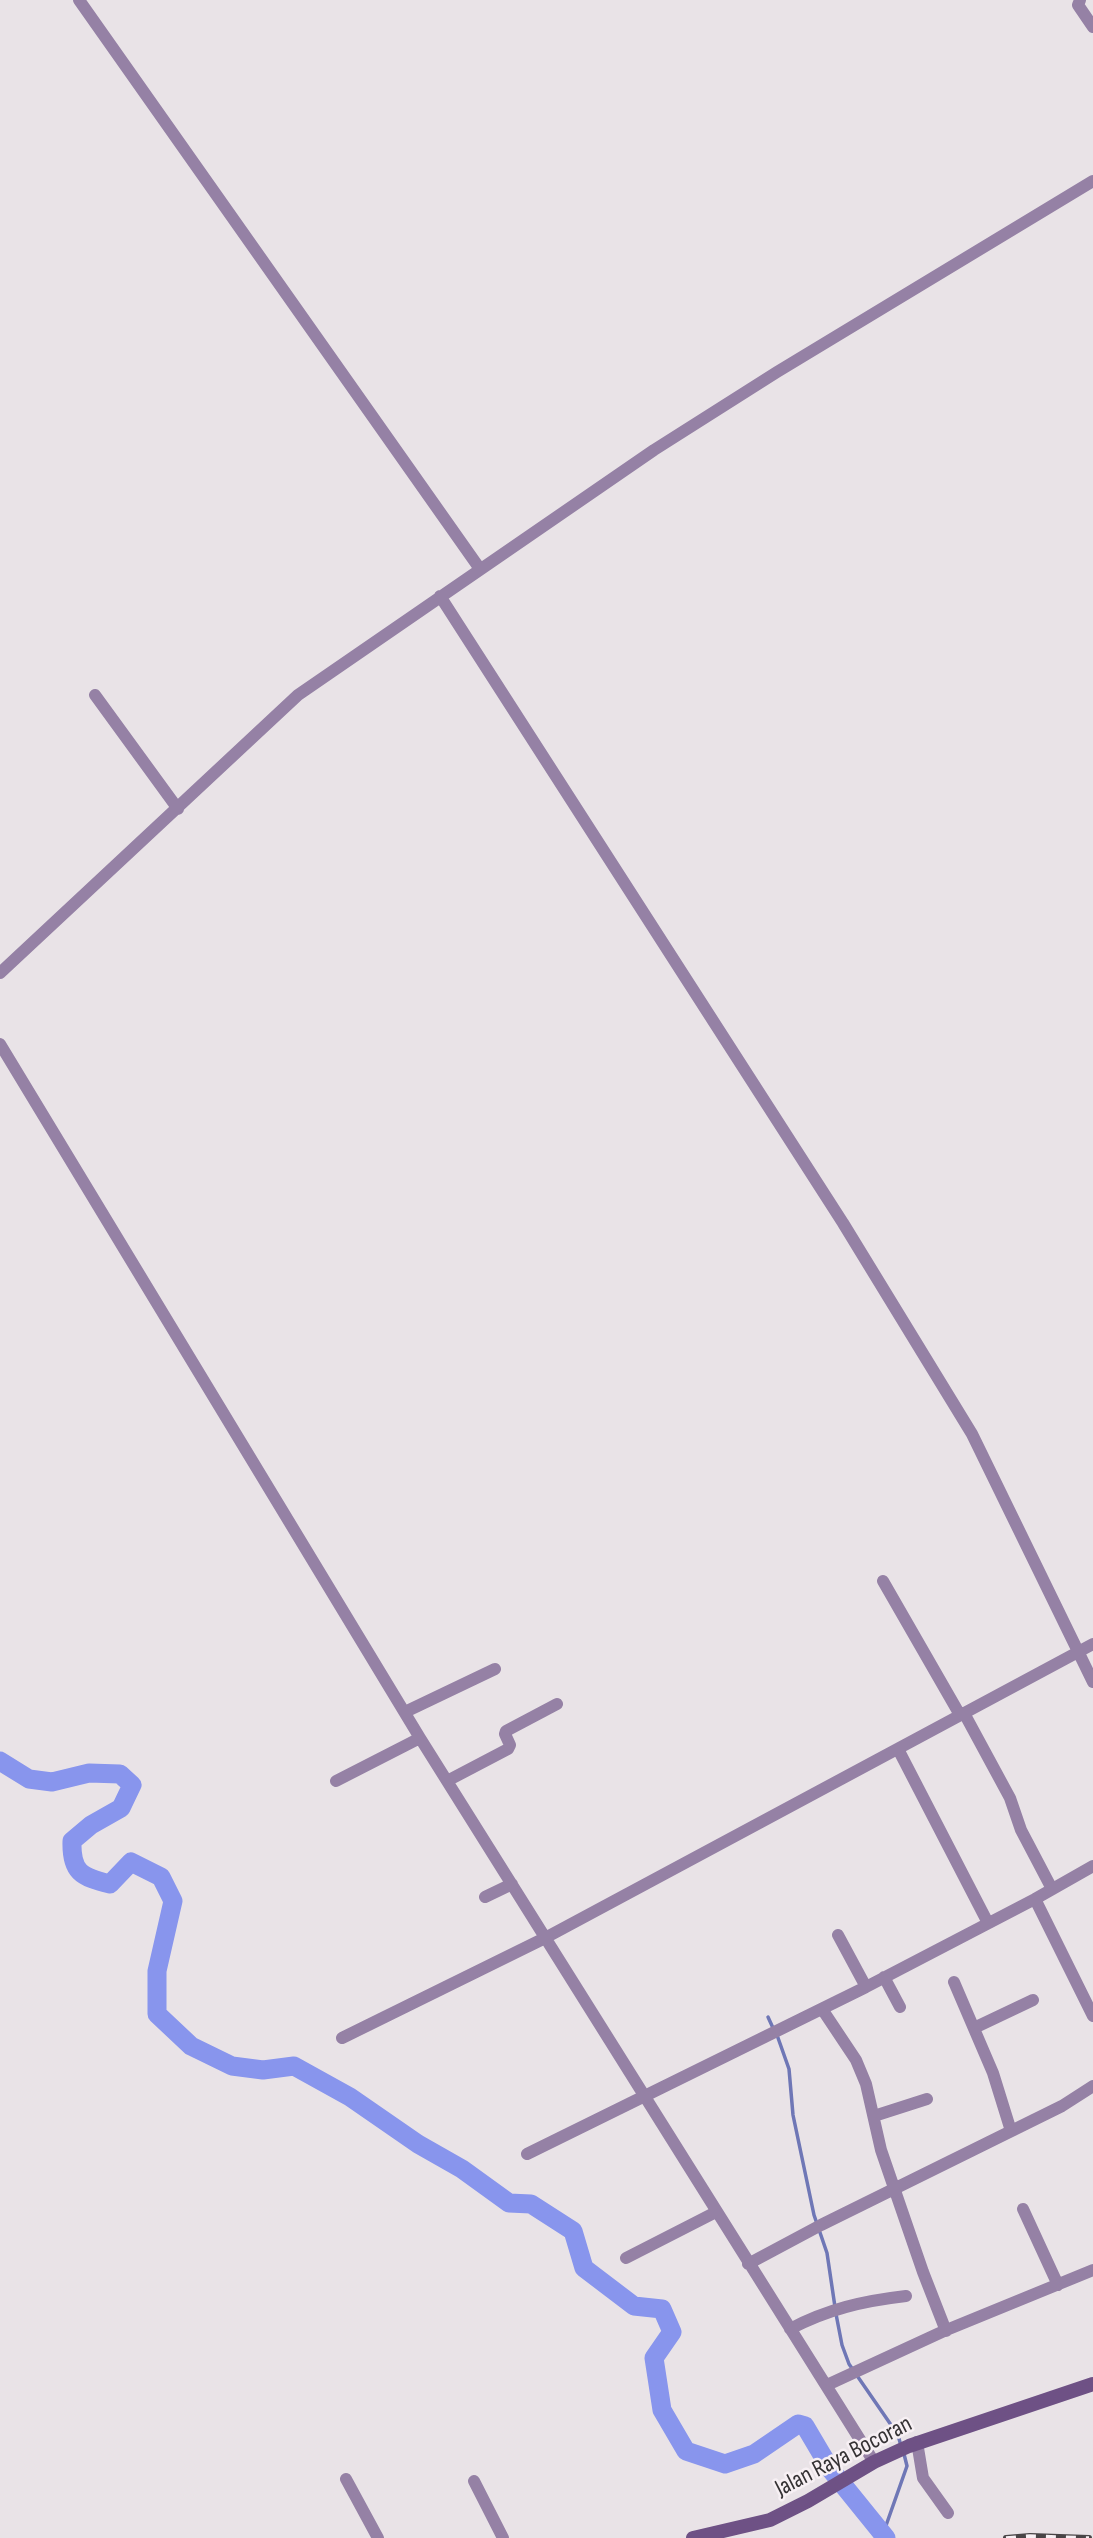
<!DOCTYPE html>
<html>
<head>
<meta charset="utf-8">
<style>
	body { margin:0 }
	canvas { display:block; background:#e9e3e7 }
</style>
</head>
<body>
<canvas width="1093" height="2538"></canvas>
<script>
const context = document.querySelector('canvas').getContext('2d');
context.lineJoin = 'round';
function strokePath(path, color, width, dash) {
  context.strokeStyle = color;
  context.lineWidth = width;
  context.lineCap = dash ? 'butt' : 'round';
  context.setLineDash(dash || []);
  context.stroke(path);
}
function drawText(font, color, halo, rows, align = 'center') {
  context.font = font + ' "Sofia Sans Condensed",sans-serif';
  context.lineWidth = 5;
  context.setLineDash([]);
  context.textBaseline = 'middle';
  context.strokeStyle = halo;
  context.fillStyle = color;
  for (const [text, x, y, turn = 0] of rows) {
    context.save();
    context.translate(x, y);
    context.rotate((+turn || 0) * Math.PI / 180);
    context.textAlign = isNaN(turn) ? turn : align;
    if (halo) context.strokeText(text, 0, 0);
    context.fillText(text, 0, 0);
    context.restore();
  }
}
strokePath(new Path2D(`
	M 768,2017 L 773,2028
	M 777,2035 L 789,2069 L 793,2115 L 814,2215 L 827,2253 L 835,2307
	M 836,2314 L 842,2345 L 849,2364 L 898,2435 L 901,2446
	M 883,2534 L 907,2466 L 904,2454`), '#6f77b6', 3.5);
strokePath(new Path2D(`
	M 0,1761 L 29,1779 L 52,1782 L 89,1773 L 120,1774 L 132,1785 L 121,1808 L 91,1825 L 72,1841 C 71,1872 81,1877 110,1884 L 131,1862 L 161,1877 L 173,1901 L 157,1971 L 157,2014 L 191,2046 L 232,2066 L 263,2070 L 294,2066 L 350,2097 L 418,2144 L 462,2169 L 509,2203 L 531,2204 L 573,2231 L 584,2268 L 634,2306 L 662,2309 L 672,2332 L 654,2358 L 662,2410 L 686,2451 L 725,2464 L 754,2454 L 798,2424 L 805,2426 L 831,2470 L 886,2538`), '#8895ed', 19);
strokePath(new Path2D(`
	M 79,0 L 480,569
	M 1080,0 L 1078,5 L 1093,27
	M 440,596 L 843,1223 L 972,1434 L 1093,1682
	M 95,695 L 178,809
	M 0,973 L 298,695 L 654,450 L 777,372 L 1093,181
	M 0,1044 L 420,1738 L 874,2462
	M 883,1581 L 960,1715
	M 405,1712 L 495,1669
	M 964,1713 L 1010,1798 L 1021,1830 L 1052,1889
	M 898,1749 L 988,1923
	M 336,1781 L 420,1738
	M 447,1781 L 508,1749 L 510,1745 L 505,1734 L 506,1731 L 557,1704
	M 485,1897 L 512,1884
	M 1035,1899 L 1093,2016
	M 838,1935 L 866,1987
	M 884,1977 L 900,2007
	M 954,1982 L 993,2073 L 1011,2131
	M 822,2009 L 856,2060 L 866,2084 L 881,2150 L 923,2272 L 946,2331
	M 974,2028 L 1033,2000
	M 342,2038 L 545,1938 L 1093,1644
	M 874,2116 L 927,2099
	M 527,2154 L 866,1987 L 1035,1899 L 1093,1866
	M 1023,2209 L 1058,2285
	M 626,2258 L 716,2212
	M 748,2264 L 821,2225 L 1062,2106 L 1093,2086
	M 790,2329 C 828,2309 863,2301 906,2296
	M 827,2385 L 944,2331 L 1093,2270
	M 917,2442 L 923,2478 L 948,2513
	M 346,2479 L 378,2538
	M 474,2481 L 503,2538`), '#9581a5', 12);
strokePath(new Path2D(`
	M 693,2538 L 770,2520 L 808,2501 L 874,2462 L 909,2446 L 1093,2384`), '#6e5185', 14);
const rail = new Path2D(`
	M 1006,2538 L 1030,2536 L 1089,2538`);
strokePath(rail, '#484446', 6);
strokePath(rail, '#f7f0f4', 3.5, [10]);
drawText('24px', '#353234', '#f7f0f4', [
	["Jalan Raya Bocoran",844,2457,-27]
]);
</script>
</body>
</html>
